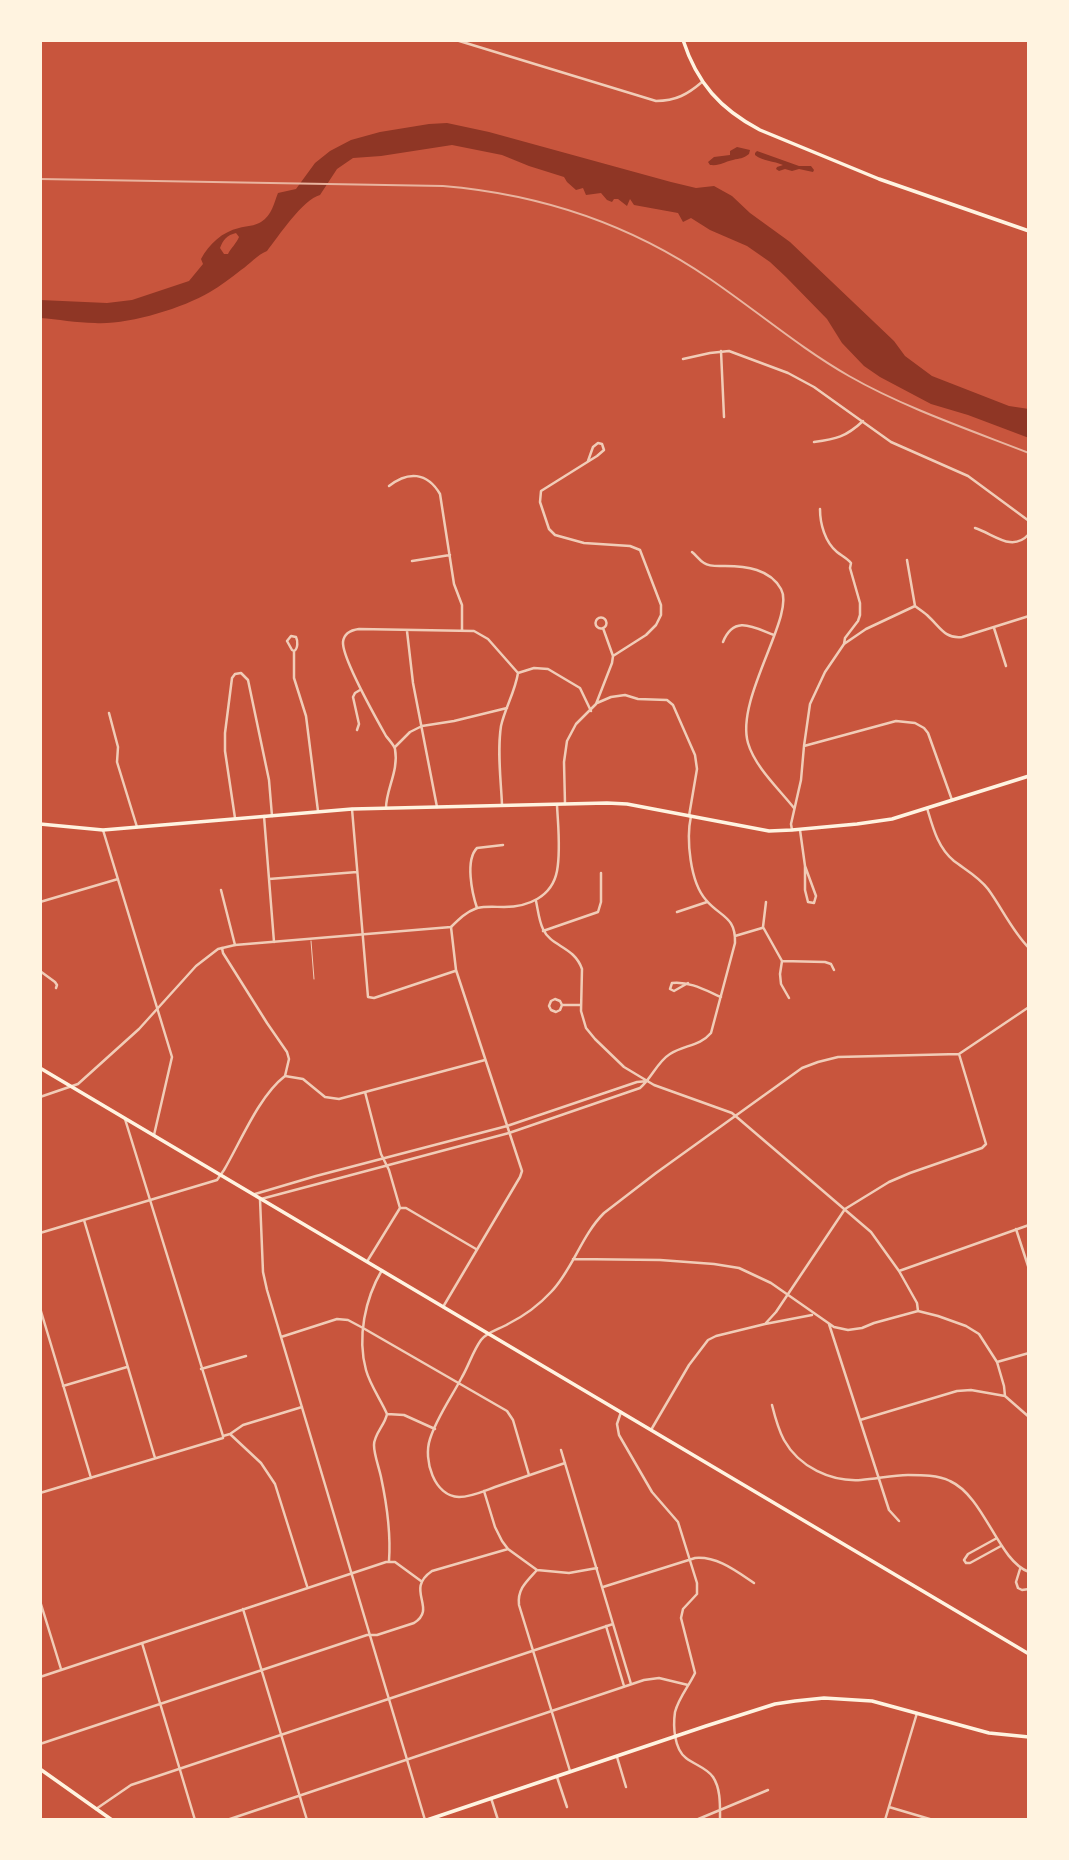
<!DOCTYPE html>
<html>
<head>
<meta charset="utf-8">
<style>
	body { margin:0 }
	#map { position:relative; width:1069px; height:1860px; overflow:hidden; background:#c8553d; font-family:"DejaVu Sans",sans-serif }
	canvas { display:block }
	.frame { position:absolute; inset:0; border:42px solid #fff3e0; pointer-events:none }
</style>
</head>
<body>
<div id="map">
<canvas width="1069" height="1860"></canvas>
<div class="frame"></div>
</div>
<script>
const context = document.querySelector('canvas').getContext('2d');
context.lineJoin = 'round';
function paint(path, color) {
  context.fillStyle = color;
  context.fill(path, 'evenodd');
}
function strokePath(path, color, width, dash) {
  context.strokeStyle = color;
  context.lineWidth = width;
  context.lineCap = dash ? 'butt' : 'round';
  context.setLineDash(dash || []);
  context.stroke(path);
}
paint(new Path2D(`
	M 447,123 L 489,132 L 671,182 L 696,188 L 714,186 L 732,196 L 750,213 L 790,242 L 894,341 L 905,356 L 932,376 L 1009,406 L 1029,409 L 1029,438 L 968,415 L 931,404 L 880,377 L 864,366 L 842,343 L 827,319 L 786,277 L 770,262 L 747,246 L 710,230 L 691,218 L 683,222 L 678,213 L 634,205 L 630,199 L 627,206 L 618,199 L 614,199 L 612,202 L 607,200 L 601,193 L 586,195 L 583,188 L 576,190 L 567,182 L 564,177 L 529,166 L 502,155 L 452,145 L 381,156 L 353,158 L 337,169 L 320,195 C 303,199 278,237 267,251 C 257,255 250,264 241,270 C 231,278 220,286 210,292 C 181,309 127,325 95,323 C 76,323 58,319 40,318 L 40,300 L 107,303 L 132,300 L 189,281 L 203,264 L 201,259 C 209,244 222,232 239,228 C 246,226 255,226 261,222 C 272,215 274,203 278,193 L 296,189 L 315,163 L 330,151 L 351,140 L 380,132 L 429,124 ZM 236,233 L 239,237 C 236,244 231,248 228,254 L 224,254 L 220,248 C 223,240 227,235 236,233 Z
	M 737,147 L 750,150 L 749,154 C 743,159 740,158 733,160 C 723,162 721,166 710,165 L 708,162 L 714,157 L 730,155 L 730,151 Z
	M 757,151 L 799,166 L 811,166 L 814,170 L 813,172 L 799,169 L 792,171 L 785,169 L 779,171 L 776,169 L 777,167 L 783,165 C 774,161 762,161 755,155 L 755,153 Z`), '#8f3625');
strokePath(new Path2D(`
	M 311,941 L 314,979`), '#f1ccb7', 1);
strokePath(new Path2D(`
	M 721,351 L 724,417
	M 683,359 L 710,353 L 729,351 L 788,373 L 814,387 L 891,442 L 968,476 L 1029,521
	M 814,442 C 836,439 846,437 863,421
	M 389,486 C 408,471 427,472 440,494 L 454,584 L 462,605 L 462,631
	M 975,528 C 994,534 1012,553 1029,534
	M 692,552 C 696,555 699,560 704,563 C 710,567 718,566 725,566 C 746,566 770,569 781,589 C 796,615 735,698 748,743 C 755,767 779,789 794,808
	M 907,560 L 915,606
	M 412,561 L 450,555
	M595.5 623a5.5 5.5 0 1 1 11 0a5.5 5.5 0 1 1-11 0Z
	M 603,628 L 613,656
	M 994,628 L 1006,666
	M 407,631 L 413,683 L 437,807
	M 723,642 C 734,615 753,627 774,635
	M 844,644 L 866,629 L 915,606 C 920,610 925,613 929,617 C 940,627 945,639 962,637 L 1029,616
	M 294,651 L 292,650 L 287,641 L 291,636 L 296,637 C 298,641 298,649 294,651 L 294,678 L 306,716 L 318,811
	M 518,673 L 534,668 L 548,669 L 580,688 L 591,711
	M 597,703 L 611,697 L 625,695 L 638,699 L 667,700 L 673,705 L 695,755 L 697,769 L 689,816
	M 109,713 L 118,747 L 117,762 L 137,827
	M 357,730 L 359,724 L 353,697 L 355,693 L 360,690
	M 804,746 L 896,721 L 915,723 L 924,728 L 928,733 L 952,800
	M 395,747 L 410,732 L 422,726 L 454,721 L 507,708
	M 565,804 L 564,762 L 567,741 L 576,724 L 596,704 L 612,663 L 613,656 L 646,635 L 656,625 L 661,615 L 661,605 L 640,550 L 630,546 L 584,543 L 555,535 L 549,529 L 540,502 L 541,491 L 597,456 L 604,450 L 602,444 L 598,443 L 593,447 L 588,461
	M 502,805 C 501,780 497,752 501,726 C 505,708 515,692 518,673
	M 386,808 C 386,789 399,771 395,749 C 394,745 389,740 386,736 C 377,720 342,657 343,642 C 344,633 351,630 359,629 L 474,631 L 488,639 L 518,673
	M 352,809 L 368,997 L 374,998 L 455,971
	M 264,816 L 274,942
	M 235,818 L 225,751 L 225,733 L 232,678 L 235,674 L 241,673 L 248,680 L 269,780 L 272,816
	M 103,830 L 172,1057 L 154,1135
	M 792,830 L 791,824 L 801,780 L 804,746 L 810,704 L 825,672 L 844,644 L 845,638 L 858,621 L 860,615 L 860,603 L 850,568 L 851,563 C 847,558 842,556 837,552 C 825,542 820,524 820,509
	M 800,830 L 805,866 L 805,890 L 808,902 L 814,903 L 816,896 L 805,866
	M 269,879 L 357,872
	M 221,890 L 235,945
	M 536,901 C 538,910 539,921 543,929 C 551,947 574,946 582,969 L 581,1011 L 586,1028 L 595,1039 L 624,1067 L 654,1085 L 732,1113 L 871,1232 L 899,1271 L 917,1303 L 918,1311
	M 40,902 L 118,879
	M 477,908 C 472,893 465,860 477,848 L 503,845
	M 677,912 L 707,902
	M 763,927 L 782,961 L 780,974 L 781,984 L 789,998
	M 763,927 L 766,902
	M 543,931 L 598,912 L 601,902 L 601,873
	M 735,936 L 762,928
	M 782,961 L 825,962 L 831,964 L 834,970
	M 40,971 L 55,982 L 57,985 L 56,988
	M 688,983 L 674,991 L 670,989 L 672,983 C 689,981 705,990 721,997
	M 562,1005 L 560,1001 L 555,999 L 551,1001 L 549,1006 L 551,1010 L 556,1012 L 560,1010 L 562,1005 L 580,1005
	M 285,1076 L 303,1079 L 325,1097 L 339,1099 L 485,1060
	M 365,1092 L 381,1154 L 389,1170 L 400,1208 L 368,1260
	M 125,1119 L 223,1436
	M 255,1194 L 316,1176 L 507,1126 L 637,1082 L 648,1081
	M 260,1199 L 263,1272 L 267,1290 L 425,1820
	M 261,1199 L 509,1133 L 640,1088 C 652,1078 657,1062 670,1054 C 684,1045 700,1046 711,1033 L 735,943 C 736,916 720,917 706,900 C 690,882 686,839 691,816
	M 400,1208 L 406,1208 L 476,1249
	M 84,1220 L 155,1458
	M 1016,1229 L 1029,1269
	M 40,1233 L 217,1180 L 224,1170 C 241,1141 259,1096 285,1076 L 289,1059 L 287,1052 L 267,1023 L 223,953 L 222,948
	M 573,1259 L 660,1260 L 714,1264 L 739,1268 L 771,1283 L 834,1327 L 848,1330 L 862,1328 L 874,1323 L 918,1311 L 938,1316 L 966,1326 L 979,1334 L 997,1362 L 1004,1386 L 1005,1396 L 1029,1417
	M 382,1270 C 365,1299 357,1337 366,1370 C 370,1385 381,1400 387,1414 C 385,1425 374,1434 374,1445 C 374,1455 379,1467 381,1477 C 387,1505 391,1533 389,1561
	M 899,1271 L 1029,1225
	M 443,1307 L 520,1177 L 522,1171 L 456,970 L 451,927
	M 40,1308 L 91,1478
	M 765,1324 L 776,1312 L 845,1209 L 889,1182 L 910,1173 L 982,1148 L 986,1144 L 959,1054
	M 829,1324 L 889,1510 L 899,1521
	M 281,1337 L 337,1319 L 348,1320 L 363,1328 L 507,1411 L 513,1420 L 529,1475
	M 997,1362 L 1029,1353
	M 201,1369 L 246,1356
	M 63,1386 L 127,1367
	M 772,1405 C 775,1417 778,1429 784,1440 C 799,1467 831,1482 861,1480 C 877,1479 892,1475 908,1475 C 922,1475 938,1475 950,1481 C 985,1497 998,1561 1029,1572
	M 621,1412 L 617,1424 L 619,1435 L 652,1492 L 678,1522 L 697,1583 L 697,1594 L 683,1609 L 681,1618 L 695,1673 C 689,1686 679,1697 675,1712 C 673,1726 674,1749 686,1758 C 695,1765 707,1768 713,1777 C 721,1789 720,1806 720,1820
	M 387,1414 L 404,1415 L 435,1429
	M 860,1420 L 957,1391 L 971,1390 L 1005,1396
	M 651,1430 L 689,1365 L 708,1340 L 716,1336 L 765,1324 L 812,1315
	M 230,1434 L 261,1463 L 275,1484 L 307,1586
	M 561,1450 L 631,1684
	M 565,1463 C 542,1471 518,1479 495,1487 C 484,1491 471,1497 459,1497 C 434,1496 423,1460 430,1439 C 437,1417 451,1398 462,1377 C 469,1365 473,1351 481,1340 C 487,1332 500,1329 508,1324 C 524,1316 539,1305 551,1292 C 573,1269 581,1236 604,1213 L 656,1173 L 802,1068 L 818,1062 L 838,1057 L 959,1054 L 1029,1007
	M 484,1491 L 495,1527 L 502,1541 L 508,1549 L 537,1570 L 569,1573 L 597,1568
	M 40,1493 L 223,1438 L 223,1436 L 230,1434 L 243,1425 L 302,1407
	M 997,1538 L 968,1554 L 964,1560 L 966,1563 L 970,1563 L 1001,1546
	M 1020,1569 L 1016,1582 L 1018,1588 L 1022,1590 L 1029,1589
	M 537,1570 C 527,1581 517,1589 519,1605 L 570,1771
	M 603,1587 L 695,1558 C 717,1556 736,1571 754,1583
	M 40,1601 L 61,1669
	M 243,1609 L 307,1820
	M 606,1626 L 624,1686
	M 142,1643 L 195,1820
	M 40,1677 L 386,1562 L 395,1562 L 421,1581
	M 40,1744 L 367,1635 L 377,1635 L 414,1623 C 438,1608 404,1590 432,1571 L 508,1549
	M 617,1757 L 626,1787
	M 557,1777 L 567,1807
	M 491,1798 L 498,1820
	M 889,1807 L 933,1820
	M 96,1809 L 131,1785 L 613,1624
	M 227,1820 L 644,1680 L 659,1678 L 688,1685
	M 696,1820 L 768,1790
	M 885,1820 L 917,1713`), '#f1ccb7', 2.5);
strokePath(new Path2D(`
	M 456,40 L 656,101 C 676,101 688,94 702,82
	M 927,808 C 933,828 938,848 954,861 C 966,870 979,877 988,889 C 1002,908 1012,931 1029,948
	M 40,1097 L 78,1084 L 139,1029 L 196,966 L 218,949 L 235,945 L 451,927 C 459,919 466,912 477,908 C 486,906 495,907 504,907 C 528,907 552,897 557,871 C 561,850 558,826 557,805`), '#f1ccb7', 2.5);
strokePath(new Path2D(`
	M 683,40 C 697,83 720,109 760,130 L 879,179 L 1029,231
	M 40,824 L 103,830 L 352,809 L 607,803 L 627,804 L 769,831 L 792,830 L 857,824 L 892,819 L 1029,776
	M 40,1769 L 112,1820
	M 427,1820 L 706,1726 L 775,1704 L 795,1701 L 824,1698 L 872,1701 L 989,1733 L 1029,1737`), '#fff3e0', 3.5);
strokePath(new Path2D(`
	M 40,1068 L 1029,1654`), '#fff3e0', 3.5);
strokePath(new Path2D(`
	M 40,179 L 443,186 C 538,194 630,224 710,279 C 757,311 800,348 849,376 C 903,407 970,430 1029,453`), '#e9b49f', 2);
</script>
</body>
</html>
